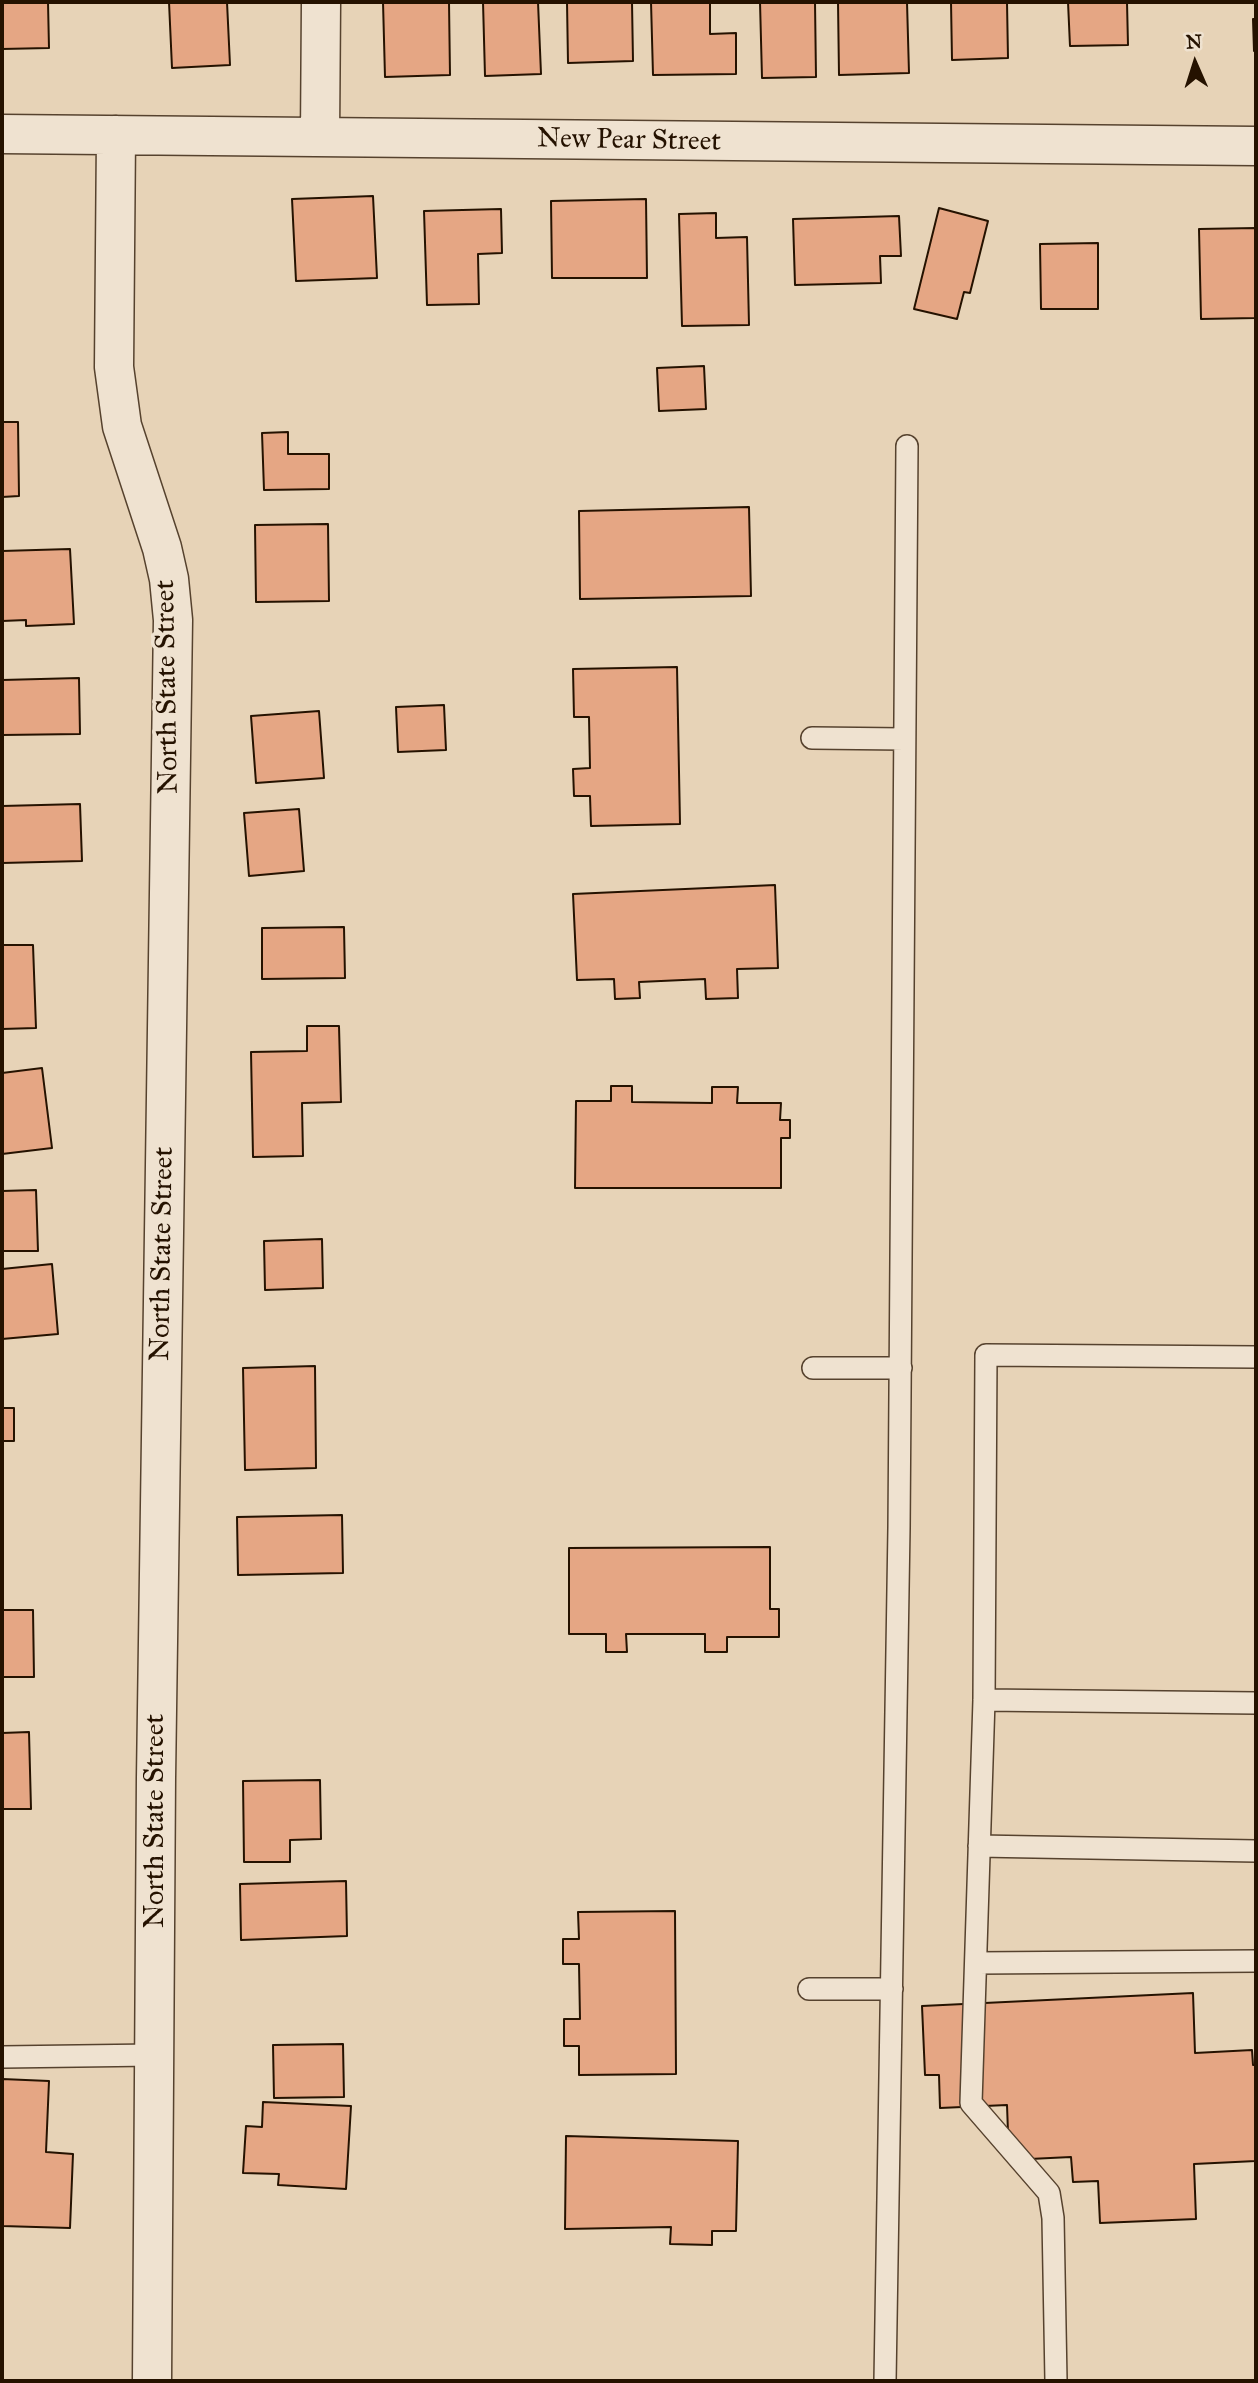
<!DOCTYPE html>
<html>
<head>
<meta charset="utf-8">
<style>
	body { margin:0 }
	#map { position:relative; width:1258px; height:2383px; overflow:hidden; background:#e7d3b7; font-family:"IM FELL Great Primer",serif }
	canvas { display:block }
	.frame { position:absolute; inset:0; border:4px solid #251200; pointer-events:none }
	.north { position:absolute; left:1160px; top:28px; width:70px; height:70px; -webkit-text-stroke:5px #efe2d0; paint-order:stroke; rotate:357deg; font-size:19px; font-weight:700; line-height:28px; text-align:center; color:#251200 }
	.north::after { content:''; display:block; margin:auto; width:24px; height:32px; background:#251200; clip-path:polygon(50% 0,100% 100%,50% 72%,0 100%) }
</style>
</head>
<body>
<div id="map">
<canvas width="1258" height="2383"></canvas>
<div class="frame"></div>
<div class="north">N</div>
</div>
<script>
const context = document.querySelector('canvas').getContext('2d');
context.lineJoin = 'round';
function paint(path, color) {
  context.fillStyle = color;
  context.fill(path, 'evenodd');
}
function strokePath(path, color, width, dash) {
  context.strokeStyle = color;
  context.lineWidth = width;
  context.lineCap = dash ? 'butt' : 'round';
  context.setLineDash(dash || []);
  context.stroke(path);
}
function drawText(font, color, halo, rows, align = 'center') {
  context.font = font + ' "IM FELL Great Primer",serif';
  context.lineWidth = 7;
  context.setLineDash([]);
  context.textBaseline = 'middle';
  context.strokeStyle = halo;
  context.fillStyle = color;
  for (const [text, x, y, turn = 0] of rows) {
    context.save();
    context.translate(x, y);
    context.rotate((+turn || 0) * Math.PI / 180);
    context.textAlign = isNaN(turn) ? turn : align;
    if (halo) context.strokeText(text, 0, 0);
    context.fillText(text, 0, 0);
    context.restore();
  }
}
const building = new Path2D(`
	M 2,2 L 48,2 L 49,48 L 2,49 Z
	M 169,2 L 227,2 L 230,65 L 172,68 Z
	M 383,2 L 449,2 L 450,75 L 385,77 Z
	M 483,2 L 538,2 L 541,74 L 485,76 Z
	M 567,2 L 632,2 L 633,61 L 568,63 Z
	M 651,2 L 710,2 L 710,34 L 736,33 L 736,74 L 653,75 Z
	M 760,2 L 815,2 L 816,77 L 762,78 Z
	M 838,2 L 907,2 L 909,73 L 839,75 Z
	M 951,2 L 1007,2 L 1008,58 L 952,60 Z
	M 1068,2 L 1127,2 L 1128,45 L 1070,46 Z
	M 1253,19 L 1256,19 L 1256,51 L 1254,51 Z
	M 373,196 L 377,278 L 296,281 L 292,199 Z
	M 646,199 L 647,278 L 552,278 L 551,201 Z
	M 939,208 L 988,221 L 970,293 L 964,292 L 957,319 L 914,309 Z
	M 501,209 L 502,253 L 478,254 L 479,304 L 427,305 L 424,211 Z
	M 716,213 L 716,238 L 747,237 L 749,325 L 682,326 L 679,214 Z
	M 899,216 L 901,256 L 880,256 L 881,283 L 795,285 L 793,219 Z
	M 1256,228 L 1256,318 L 1201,319 L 1199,229 Z
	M 1098,243 L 1098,309 L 1041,309 L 1040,244 Z
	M 704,366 L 706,409 L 659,411 L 657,368 Z
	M 2,422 L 18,422 L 19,496 L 2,497 Z
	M 288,432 L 288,454 L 329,454 L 329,489 L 264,490 L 262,433 Z
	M 749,507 L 751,596 L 580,599 L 579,511 Z
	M 328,524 L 329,601 L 256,602 L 255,525 Z
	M 70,549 L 74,624 L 26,626 L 26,620 L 2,621 L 2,551 Z
	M 677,667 L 680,824 L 591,826 L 590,796 L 574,796 L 573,769 L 590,768 L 589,717 L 574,717 L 573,669 Z
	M 79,678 L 80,734 L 2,735 L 2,680 Z
	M 444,705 L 446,750 L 398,752 L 396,707 Z
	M 319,711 L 324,778 L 256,783 L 251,716 Z
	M 80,804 L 82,861 L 2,863 L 2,806 Z
	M 299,809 L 304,871 L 249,876 L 244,813 Z
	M 775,885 L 778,968 L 737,969 L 738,998 L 706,999 L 705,979 L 639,982 L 640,998 L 615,999 L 614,979 L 577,980 L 573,894 Z
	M 344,927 L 345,978 L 262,979 L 262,928 Z
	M 2,945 L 33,945 L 36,1028 L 2,1029 Z
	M 307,1026 L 339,1026 L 341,1102 L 302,1103 L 303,1156 L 253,1157 L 251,1052 L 307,1051 Z
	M 42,1068 L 52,1148 L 2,1154 L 2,1073 Z
	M 611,1086 L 632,1086 L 632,1102 L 712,1103 L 712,1087 L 738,1087 L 737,1103 L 781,1103 L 780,1120 L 790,1120 L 790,1138 L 781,1138 L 781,1188 L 575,1188 L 576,1101 L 611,1101 Z
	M 36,1190 L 38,1251 L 2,1251 L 2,1191 Z
	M 322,1239 L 323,1288 L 265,1290 L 264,1241 Z
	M 52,1264 L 58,1334 L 2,1339 L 2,1269 Z
	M 315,1366 L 316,1468 L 245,1470 L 243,1368 Z
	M 2,1408 L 14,1408 L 14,1441 L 2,1441 Z
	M 342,1515 L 343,1573 L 238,1575 L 237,1517 Z
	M 770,1547 L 770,1609 L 779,1609 L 779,1637 L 727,1637 L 727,1652 L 705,1652 L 705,1634 L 626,1634 L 627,1652 L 606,1652 L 606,1634 L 569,1634 L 569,1548 Z
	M 2,1610 L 33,1610 L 34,1677 L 2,1677 Z
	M 29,1732 L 31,1809 L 2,1809 L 2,1733 Z
	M 320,1780 L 321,1839 L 290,1840 L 290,1862 L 244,1862 L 243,1781 Z
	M 346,1881 L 347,1936 L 241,1940 L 240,1884 Z
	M 675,1911 L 676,2074 L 579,2075 L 579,2046 L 564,2046 L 564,2019 L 580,2019 L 579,1964 L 563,1964 L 563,1939 L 579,1939 L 578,1912 Z
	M 1193,1993 L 1195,2053 L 1252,2050 L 1253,2065 L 1256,2065 L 1256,2161 L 1194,2164 L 1196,2219 L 1100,2223 L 1098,2181 L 1073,2182 L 1071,2157 L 1009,2160 L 1007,2105 L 940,2108 L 939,2075 L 925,2075 L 922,2006 Z
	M 343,2044 L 344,2097 L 274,2098 L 273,2045 Z
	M 2,2079 L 49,2081 L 46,2152 L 73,2154 L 70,2228 L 2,2226 Z
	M 263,2102 L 351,2106 L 346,2189 L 278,2185 L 279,2174 L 243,2173 L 246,2126 L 262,2127 Z
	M 566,2136 L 738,2141 L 736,2231 L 712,2231 L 712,2245 L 670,2244 L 671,2227 L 565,2229 Z`);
paint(building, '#e5a684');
strokePath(building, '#251200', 2);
const service = new Path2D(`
	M 812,738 L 904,739
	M 813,1368 L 901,1368
	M 984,1700 L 1256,1703
	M 979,1846 L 1256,1851
	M 977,1963 L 1256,1961
	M 809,1989 L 892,1989
	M 2,2057 L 154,2055
	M 885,2381 L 899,1528 L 907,446
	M 1056,2381 L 1053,2218 L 1049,2193 L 971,2103 L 984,1700 L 986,1355 L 1256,1357`);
const minor = new Path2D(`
	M 2,134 L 1256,146
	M 116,135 L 114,367 L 122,426 L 162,548 L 169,579 L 173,620 L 156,1777 L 152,2381
	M 320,137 L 321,2`);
strokePath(service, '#56422e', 24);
strokePath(minor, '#56422e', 41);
strokePath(service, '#efe2d0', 21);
strokePath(minor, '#efe2d0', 38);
drawText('28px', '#251200', '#efe2d0', [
	["New Pear Street",629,141,1],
	["North State Street",168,687,-91],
	["North State Street",163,1254,-89],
	["North State Street",156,1821,-90]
]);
</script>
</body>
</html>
